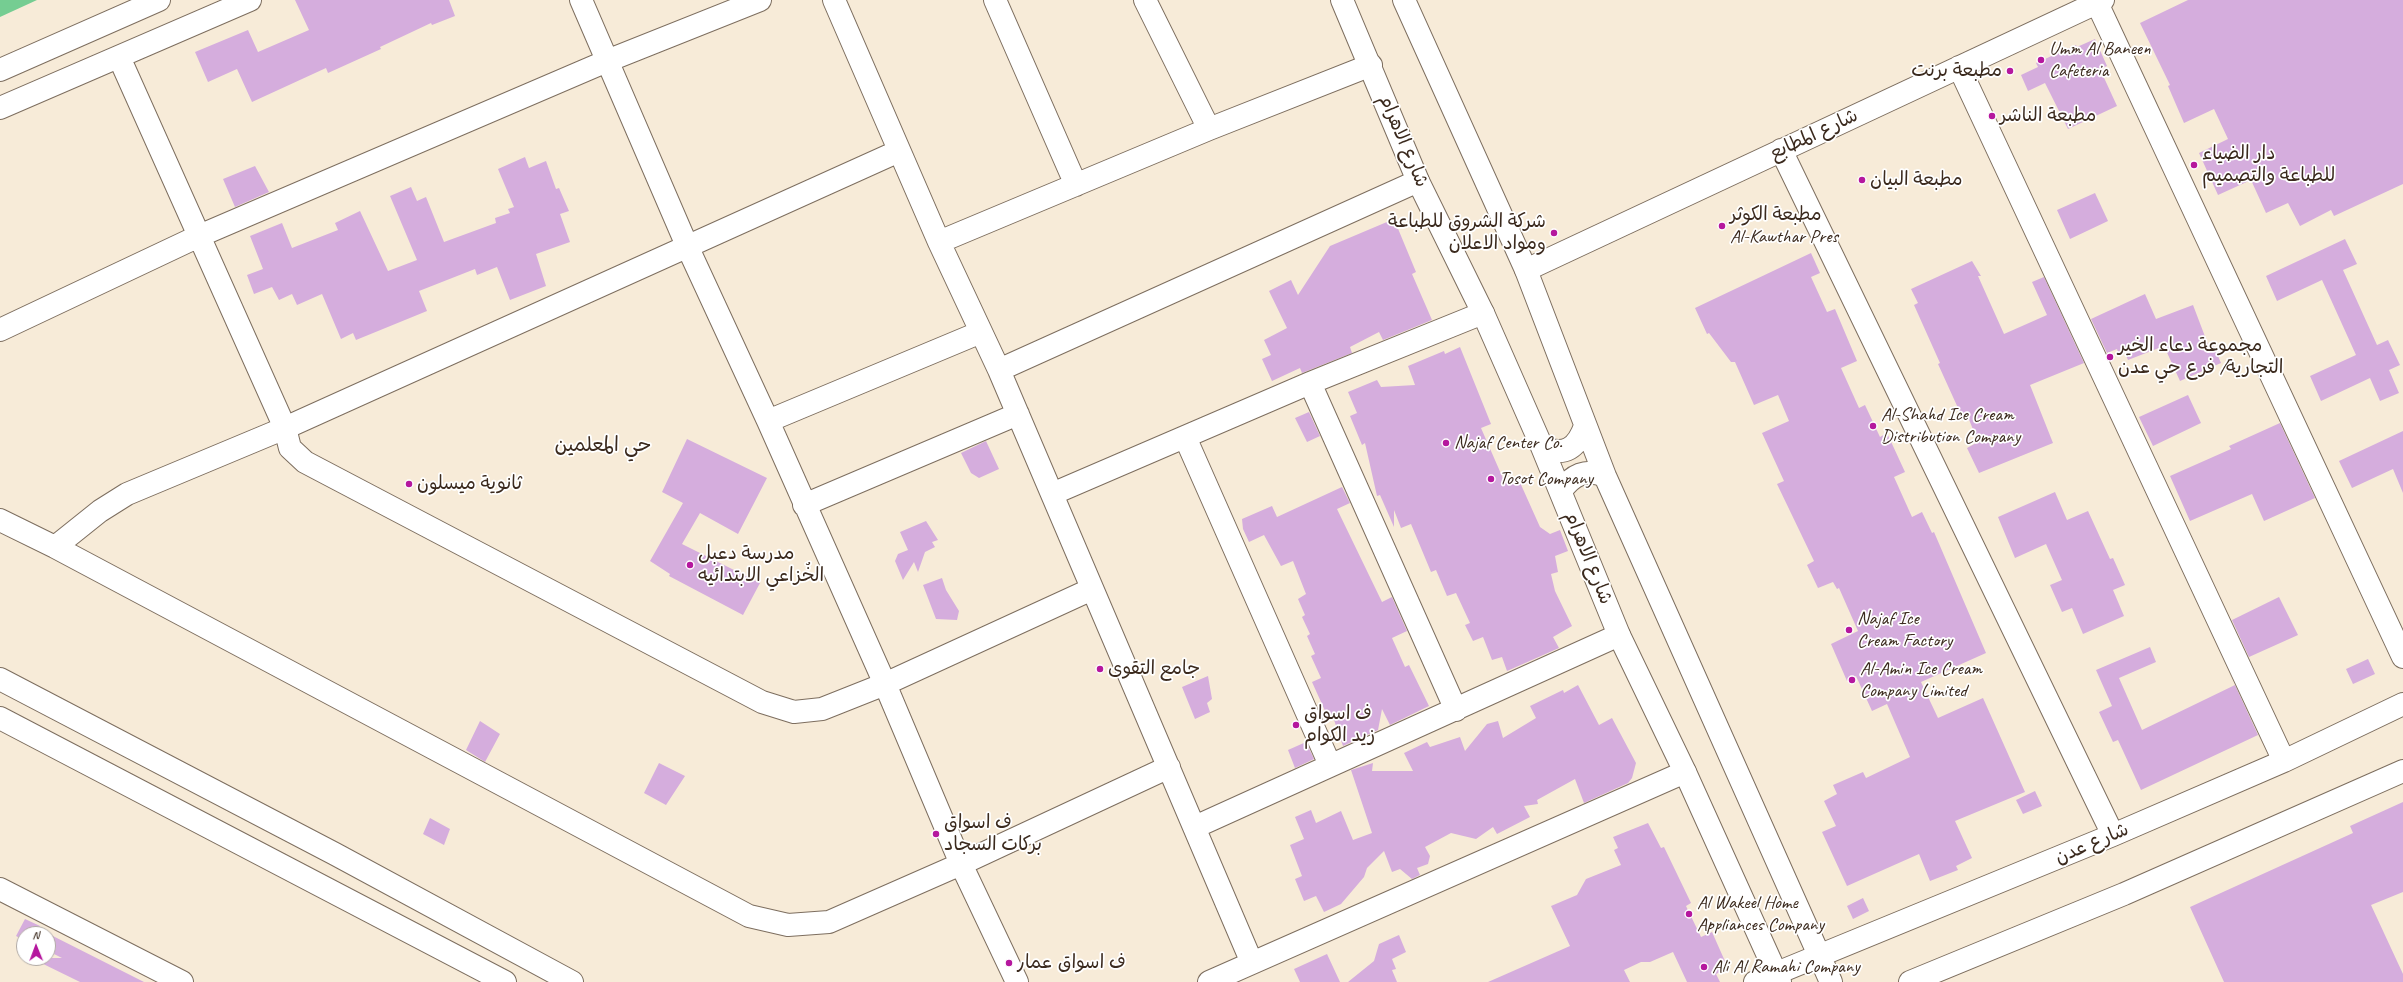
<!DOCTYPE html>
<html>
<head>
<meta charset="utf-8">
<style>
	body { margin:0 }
	#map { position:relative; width:2403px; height:982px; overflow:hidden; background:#f7ebd8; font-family:Caveat,sans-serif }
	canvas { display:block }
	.north { position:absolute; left:16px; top:926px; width:40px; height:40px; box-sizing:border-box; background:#fff; border:1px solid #b1aaa5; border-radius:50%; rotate:359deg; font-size:11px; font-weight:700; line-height:16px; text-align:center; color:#3b2a1e }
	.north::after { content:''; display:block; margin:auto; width:14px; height:18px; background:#b5179e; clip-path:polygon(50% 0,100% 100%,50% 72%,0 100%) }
</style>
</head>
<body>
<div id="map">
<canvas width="2403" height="982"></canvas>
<div class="north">N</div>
</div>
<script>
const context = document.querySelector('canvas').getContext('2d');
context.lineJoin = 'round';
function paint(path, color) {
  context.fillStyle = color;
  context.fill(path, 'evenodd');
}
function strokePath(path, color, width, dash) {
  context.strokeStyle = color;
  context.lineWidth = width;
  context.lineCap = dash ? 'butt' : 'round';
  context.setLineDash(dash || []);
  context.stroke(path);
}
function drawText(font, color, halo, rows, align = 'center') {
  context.font = font + ' Caveat,"Playpen Sans Arabic",sans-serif';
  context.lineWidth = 3.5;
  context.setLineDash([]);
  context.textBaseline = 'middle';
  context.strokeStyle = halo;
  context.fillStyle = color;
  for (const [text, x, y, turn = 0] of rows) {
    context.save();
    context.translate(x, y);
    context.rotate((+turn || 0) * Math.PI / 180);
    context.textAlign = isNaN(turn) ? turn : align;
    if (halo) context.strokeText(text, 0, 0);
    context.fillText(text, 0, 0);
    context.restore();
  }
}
paint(new Path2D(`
	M 0,0 L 37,0 L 0,17 Z`), '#75cd92');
paint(new Path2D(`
	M 295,0 L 449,0 L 455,16 L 432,25 L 431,23 L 380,47 L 381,49 L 328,73 L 326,68 L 252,102 L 237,69 L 208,82 L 195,52 L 248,30 L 258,52 L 309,30 Z
	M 2188,0 L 2403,0 L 2403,184 L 2334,216 L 2331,210 L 2300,226 L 2288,203 L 2266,213 L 2251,180 L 2218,195 L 2199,153 L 2228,139 L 2214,109 L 2184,123 L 2168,86 L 2170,85 L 2140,23 Z
	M 2095,39 L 2107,66 L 2100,69 L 2117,106 L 2068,129 L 2045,83 L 2028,91 L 2021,75 L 2038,67 L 2036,63 L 2076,45 L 2077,47 Z
	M 525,157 L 529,168 L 546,161 L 556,189 L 559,188 L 569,211 L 560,214 L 570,242 L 536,254 L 546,286 L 510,300 L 497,267 L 477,275 L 475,269 L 419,291 L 427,311 L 356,340 L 353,333 L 341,339 L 322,294 L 297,305 L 292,294 L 279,300 L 272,287 L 254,294 L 247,275 L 263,269 L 250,236 L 282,223 L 292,248 L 338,230 L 335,223 L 360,211 L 388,271 L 417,260 L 390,196 L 411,187 L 417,201 L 426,197 L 444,242 L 496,223 L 495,218 L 510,213 L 508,209 L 514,207 L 498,169 Z
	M 255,166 L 269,192 L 235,207 L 223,179 Z
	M 2095,193 L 2108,221 L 2070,239 L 2057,210 Z
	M 1394,219 L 1416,272 L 1412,274 L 1432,320 L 1383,340 L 1379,332 L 1350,347 L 1352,353 L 1302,373 L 1300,368 L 1272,381 L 1262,359 L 1271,355 L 1264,340 L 1287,328 L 1269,291 L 1291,280 L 1298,295 L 1330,246 Z
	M 2345,239 L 2357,264 L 2343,270 L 2377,345 L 2388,340 L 2400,365 L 2389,370 L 2399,393 L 2380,401 L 2370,378 L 2321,401 L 2310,376 L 2356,355 L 2322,280 L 2277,301 L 2266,276 Z
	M 1811,253 L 1820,273 L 1811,277 L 1827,312 L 1835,309 L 1857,361 L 1841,368 L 1859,408 L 1865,405 L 1880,437 L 1887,433 L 1905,472 L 1894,477 L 1912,517 L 1922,512 L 1932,533 L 1934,532 L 1986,653 L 1921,682 L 1938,718 L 1983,698 L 2025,792 L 1955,821 L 1972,858 L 1956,866 L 1958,870 L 1930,881 L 1919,854 L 1847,886 L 1822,832 L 1836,826 L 1824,801 L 1837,794 L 1833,785 L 1863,772 L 1866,778 L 1910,757 L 1887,704 L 1872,711 L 1856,676 L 1847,681 L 1831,644 L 1858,631 L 1839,588 L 1837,589 L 1833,582 L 1818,588 L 1807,565 L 1814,561 L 1777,484 L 1784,481 L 1762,433 L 1789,421 L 1778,395 L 1754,405 L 1735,362 L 1731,362 L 1709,333 L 1707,334 L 1695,308 Z
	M 1972,261 L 1981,276 L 1978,276 L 2004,334 L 2047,315 L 2032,282 L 2044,277 L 2084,363 L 2030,385 L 2053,443 L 1979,473 L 1967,448 L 1978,442 L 1968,417 L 1963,419 L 1938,364 L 1940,363 L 1914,305 L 1918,303 L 1911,289 Z
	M 2145,294 L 2156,319 L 2193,305 L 2209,347 L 2213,345 L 2221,363 L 2180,381 L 2164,346 L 2128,360 L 2125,353 L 2119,355 L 2117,349 L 2107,353 L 2091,319 Z
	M 1460,347 L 1491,424 L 1481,428 L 1505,483 L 1518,478 L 1540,527 L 1550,534 L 1560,530 L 1568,551 L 1555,556 L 1558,572 L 1551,574 L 1555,591 L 1572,626 L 1553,637 L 1559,648 L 1507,671 L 1502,657 L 1492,660 L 1483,637 L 1473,641 L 1465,625 L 1470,623 L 1456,593 L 1447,596 L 1436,570 L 1431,572 L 1411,524 L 1401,528 L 1394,510 L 1394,527 L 1380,495 L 1377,496 L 1365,443 L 1362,445 L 1350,416 L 1357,413 L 1348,392 L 1377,380 L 1381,387 L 1415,385 L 1408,366 L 1444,351 L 1445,354 Z
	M 2188,395 L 2201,423 L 2153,446 L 2139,417 Z
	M 1309,412 L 1320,436 L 1307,442 L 1295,418 Z
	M 2280,423 L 2315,498 L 2264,521 L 2252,494 L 2190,521 L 2170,476 L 2231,449 L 2229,446 Z
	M 2403,431 L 2403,493 L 2393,469 L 2352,488 L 2339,461 Z
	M 687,439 L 767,478 L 738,534 L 700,513 L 682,544 L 760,583 L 743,615 L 669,576 L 670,574 L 650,561 L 683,503 L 662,492 Z
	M 986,441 L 999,469 L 979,478 L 971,473 L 961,453 Z
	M 1342,487 L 1350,503 L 1337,509 L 1382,602 L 1392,597 L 1407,631 L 1392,638 L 1405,667 L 1409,665 L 1429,706 L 1390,725 L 1382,709 L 1378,730 L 1343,746 L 1333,717 L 1329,711 L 1326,713 L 1312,682 L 1321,678 L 1311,656 L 1315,654 L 1307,636 L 1310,634 L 1302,617 L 1305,615 L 1298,599 L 1306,594 L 1293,561 L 1281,566 L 1264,535 L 1249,542 L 1243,529 L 1242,519 L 1272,506 L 1277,517 Z
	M 2055,492 L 2067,520 L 2088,511 L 2110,559 L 2113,558 L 2125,585 L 2113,590 L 2124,616 L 2083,634 L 2072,608 L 2062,612 L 2050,585 L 2062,580 L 2046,544 L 2015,558 L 1998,517 Z
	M 926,521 L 938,540 L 932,542 L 935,547 L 925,552 L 918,572 L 914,562 L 903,580 L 895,561 L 898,554 L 908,550 L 900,532 Z
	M 942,578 L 946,590 L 959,611 L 957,620 L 936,619 L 923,585 Z
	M 2279,597 L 2298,635 L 2249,657 L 2232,620 Z
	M 2150,647 L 2156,662 L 2119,678 L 2142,730 L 2235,685 L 2258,735 L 2141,790 L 2118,740 L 2113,742 L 2099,712 L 2112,706 L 2096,670 Z
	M 2368,659 L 2375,674 L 2353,684 L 2346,669 Z
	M 1208,676 L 1212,699 L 1207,703 L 1210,712 L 1195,719 L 1182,687 Z
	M 1578,685 L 1599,725 L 1612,718 L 1636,763 L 1632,778 L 1628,783 L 1584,803 L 1575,779 L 1537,800 L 1538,804 L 1524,806 L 1530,817 L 1497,834 L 1493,827 L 1476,839 L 1451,833 L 1425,847 L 1430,856 L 1428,864 L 1417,868 L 1420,875 L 1412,879 L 1400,869 L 1392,872 L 1384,851 L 1367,868 L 1364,877 L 1341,904 L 1324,912 L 1316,896 L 1304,901 L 1295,879 L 1302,876 L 1290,845 L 1304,839 L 1295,817 L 1311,810 L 1316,823 L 1341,811 L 1353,840 L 1372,833 L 1351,770 L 1373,763 L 1372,771 L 1413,771 L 1404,753 L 1427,742 L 1430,747 L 1460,737 L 1465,751 L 1487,724 L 1498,721 L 1503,738 L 1536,718 L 1530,706 L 1563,690 L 1564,693 Z
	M 480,721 L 500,734 L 485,762 L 466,750 Z
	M 1306,742 L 1314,759 L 1295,768 L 1288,750 Z
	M 659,763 L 685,776 L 666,805 L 644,793 Z
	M 2035,791 L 2042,806 L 2023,814 L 2016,800 Z
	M 2403,802 L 2403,892 L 2371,905 L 2403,974 L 2403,982 L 2224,982 L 2190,907 L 2353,833 L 2350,826 Z
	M 430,818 L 450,829 L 444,845 L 423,834 Z
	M 1648,823 L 1661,848 L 1664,847 L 1691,903 L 1686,906 L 1701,937 L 1712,932 L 1728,968 L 1716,974 L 1720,982 L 1687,982 L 1673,952 L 1650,962 L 1641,962 L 1624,970 L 1630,982 L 1488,982 L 1570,946 L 1551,906 L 1577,895 L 1586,879 L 1621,865 L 1614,850 L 1618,848 L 1613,837 Z
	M 1863,898 L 1869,911 L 1853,919 L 1847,906 Z
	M 25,919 L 40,926 L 39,929 L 144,982 L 80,982 L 31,958 L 62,958 L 48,951 L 48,934 L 24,934 L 24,940 L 16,936 Z
	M 1399,935 L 1406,952 L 1392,959 L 1396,969 L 1392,970 L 1397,982 L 1348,982 L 1374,961 L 1379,944 Z
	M 1327,954 L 1340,982 L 1300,982 L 1294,969 Z`), '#d5addd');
const minor = new Path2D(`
	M 581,0 L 688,248 L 768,421 L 885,684 L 961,864 L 1017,982
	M 834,0 L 939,242 L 999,370 L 1252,963
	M 995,0 L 1076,185
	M 1145,0 L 1209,129
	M 2097,3 L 2403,657
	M 119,57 L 285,428 L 290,448 L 305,462 L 762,702 L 794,712 L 822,709 L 885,684 L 1092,589
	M 1959,67 L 2284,761
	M 0,70 L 159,0
	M 0,108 L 250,0
	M 1781,150 L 2113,835
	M 939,242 L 1209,129 L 1371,65
	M 1526,270 L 2103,0
	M 0,330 L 199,236 L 607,61 L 760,0
	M 999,370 L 1418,181
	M 1310,383 L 1456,710
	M 768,421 L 981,332
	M 1185,437 L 1330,765
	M 1052,494 L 1310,383 L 1483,313
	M 804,505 L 1018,414
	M 0,520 L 55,547 L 749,916 L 788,925 L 829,922 L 961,864 L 1169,767
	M 55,547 L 100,511 L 127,494 L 285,428 L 899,151
	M 0,679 L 335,854 L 572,982
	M 0,718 L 505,982
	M 1195,827 L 1619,635
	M 0,889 L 182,982
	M 1209,982 L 1685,772
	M 1755,982 L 2113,835 L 2284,761 L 2403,704
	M 1910,982 L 2124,894 L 2403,771`);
const major = new Path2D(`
	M 1342,0 L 1418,181 L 1483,313 L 1542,447 L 1619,635 L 1685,772 L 1780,982
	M 1404,0 L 1526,270 L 1605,476 L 1831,982
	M 1542,447 C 1565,457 1577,448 1585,426
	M 1561,491 C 1572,475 1586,468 1605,476`);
strokePath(minor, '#7d6e5f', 24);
strokePath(major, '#7d6e5f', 24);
strokePath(minor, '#fff', 22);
strokePath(major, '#fff', 22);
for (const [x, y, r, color] of [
	[2041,60,4,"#b5179e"],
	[2010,71,4,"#b5179e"],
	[1992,116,4,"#b5179e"],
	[2194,165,4,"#b5179e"],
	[1862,180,4,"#b5179e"],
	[1722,226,4,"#b5179e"],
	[1554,233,4,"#b5179e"],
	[2110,357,4,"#b5179e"],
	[1873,426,4,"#b5179e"],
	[1446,443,4,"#b5179e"],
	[1491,479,4,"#b5179e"],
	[409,484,4,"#b5179e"],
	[690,565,4,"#b5179e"],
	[1849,630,4,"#b5179e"],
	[1100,669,4,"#b5179e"],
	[1852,680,4,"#b5179e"],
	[1296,725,4,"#b5179e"],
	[936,834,4,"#b5179e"],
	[1689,914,4,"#b5179e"],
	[1009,963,4,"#b5179e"],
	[1704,967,4,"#b5179e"]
]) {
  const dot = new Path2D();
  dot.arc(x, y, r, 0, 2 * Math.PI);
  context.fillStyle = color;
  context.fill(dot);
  strokePath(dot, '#fff', 1.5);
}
drawText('19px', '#3b2a1e', '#fff', [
	["Umm Al Baneen",2049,49],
	["Cafeteria",2049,71],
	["مطبعة برنت",2002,71,"right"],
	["مطبعة الناشر",2000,116],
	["دار الضياء",2202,154],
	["للطباعة والتصميم",2202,176],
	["مطبعة البيان",1870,180],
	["مطبعة الكوثر",1730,215],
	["Al-Kawthar Pres",1730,237],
	["شركة الشروق للطباعة",1546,222,"right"],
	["ومواد الاعلان",1546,244,"right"],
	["مجموعة دعاء الخير",2118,346],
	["التجارية/ فرع حي عدن",2118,368],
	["Al-Shahd Ice Cream",1881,415],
	["Distribution Company",1881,437],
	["Najaf Center Co.",1454,443],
	["Tosot Company",1499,479],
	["ثانوية ميسلون",417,484],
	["مدرسة دعبل",698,554],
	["الخُزاعي الابتدائيه",698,576],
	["Najaf Ice",1857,619],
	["Cream Factory",1857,641],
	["جامع التقوى",1108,669],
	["Al-Amin Ice Cream",1860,669],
	["Company Limited",1860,691],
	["ف اسواق",1304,714],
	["زيد الكوام",1304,736],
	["ف اسواق",944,823],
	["بركات السجاد",944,845],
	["Al Wakeel Home",1697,903],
	["Appliances Company",1697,925],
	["ف اسواق عمار",1017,963],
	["Ali Al Ramahi Company",1712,967]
], 'left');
drawText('19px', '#3b2a1e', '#fff', [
	["شارع المطابع",1814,135,-25],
	["شارع الاهرام",1403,141,67],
	["شارع الاهرام",1588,558,68],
	["شارع عدن",2092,844,-23]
]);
drawText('20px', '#3b2a1e', '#fff', [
	["حي المعلمین",603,446]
]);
</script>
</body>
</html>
